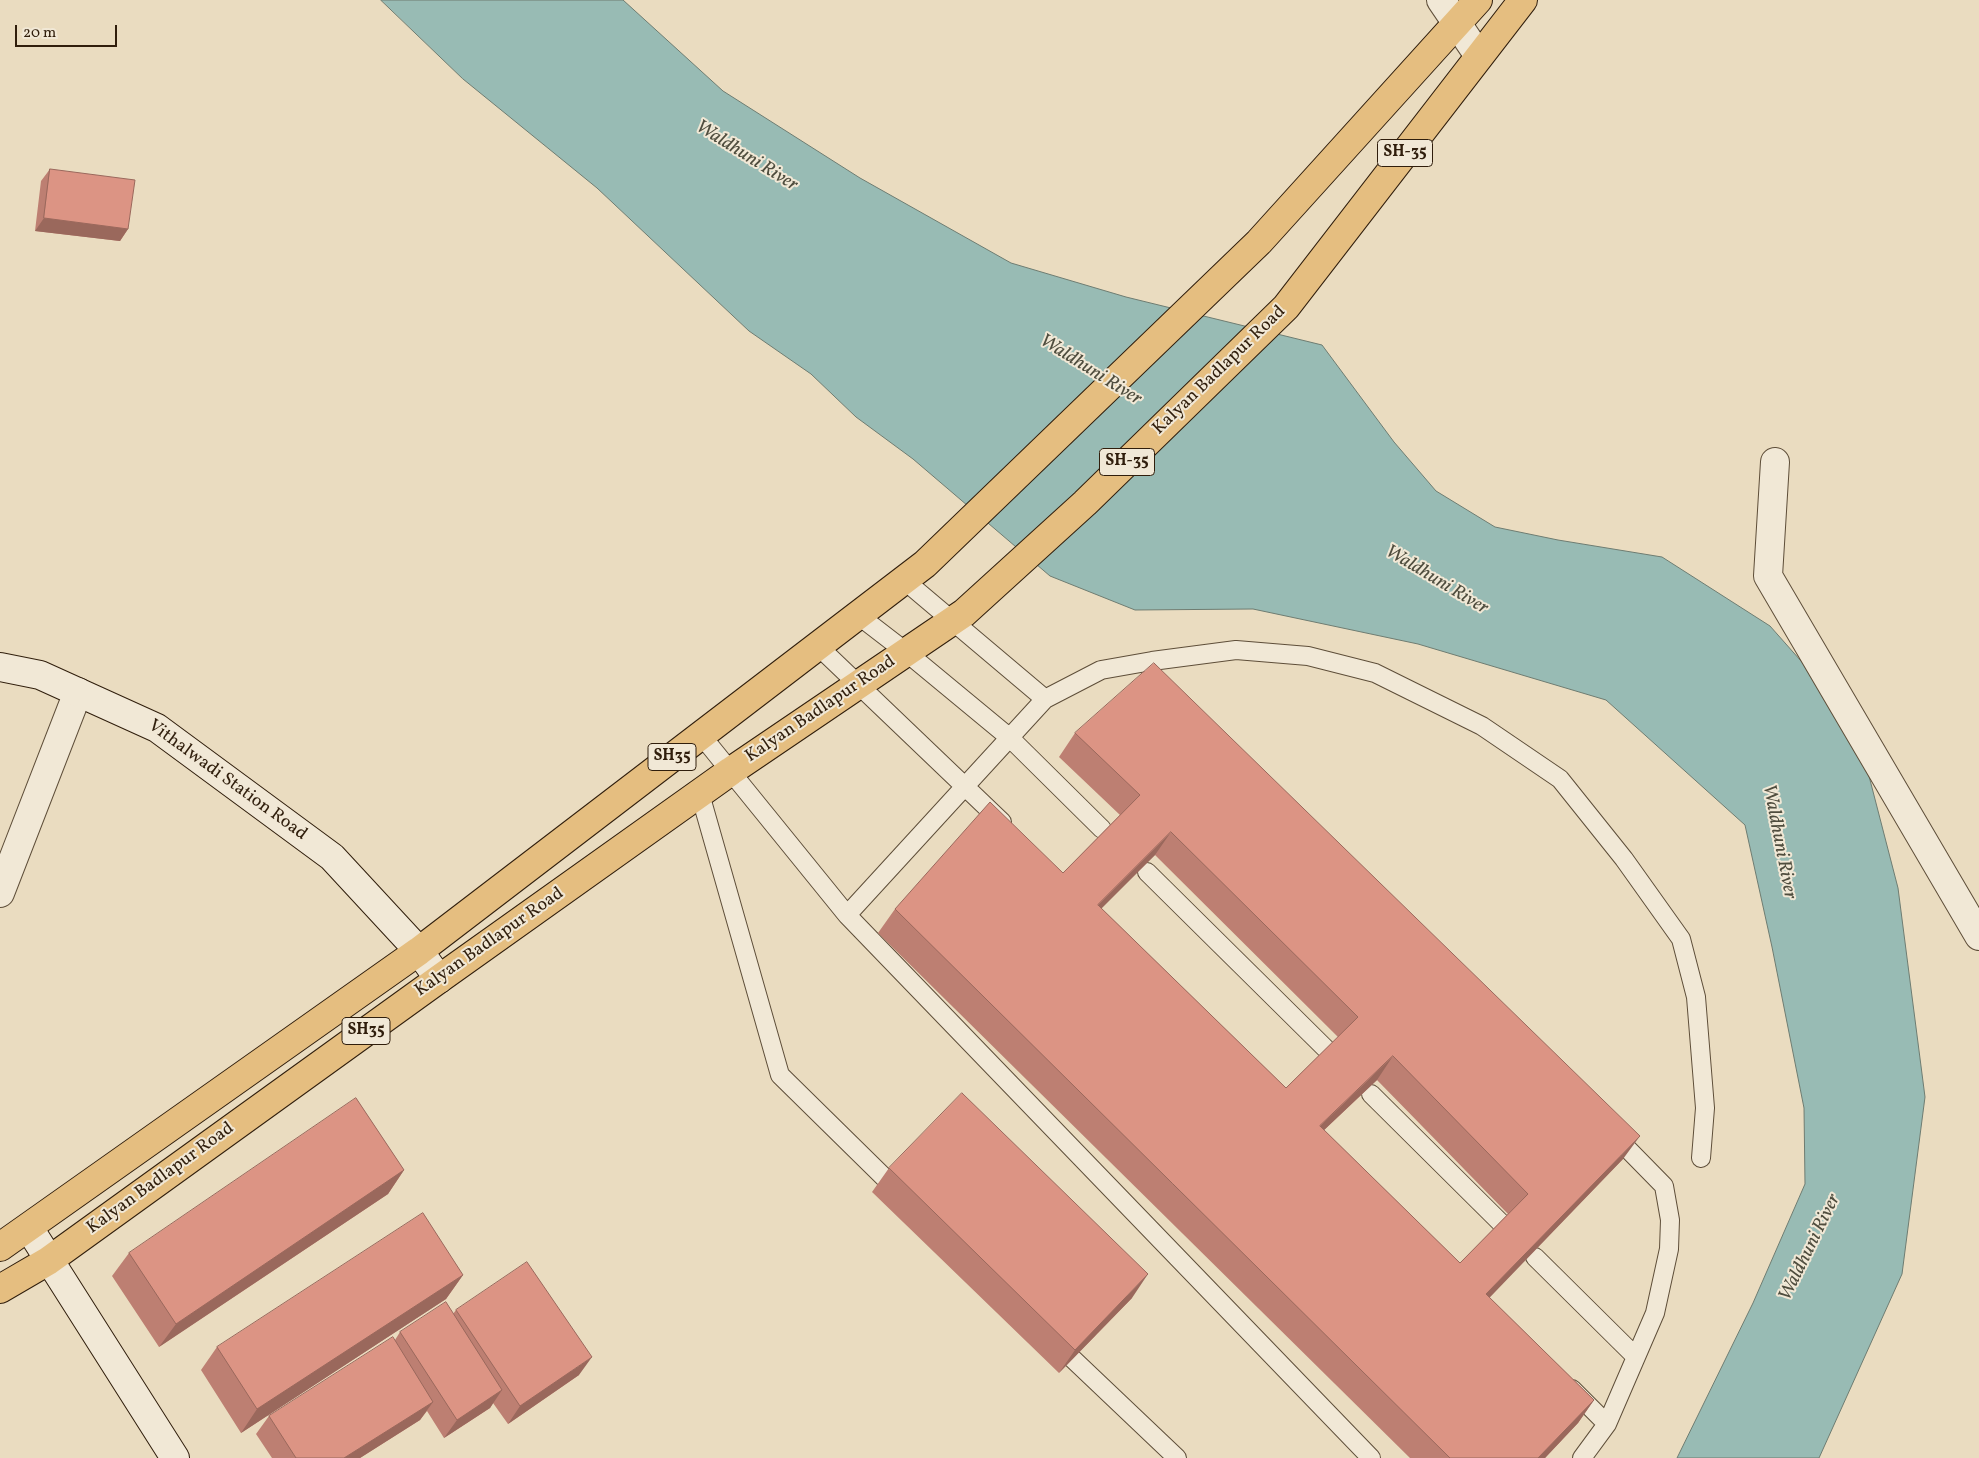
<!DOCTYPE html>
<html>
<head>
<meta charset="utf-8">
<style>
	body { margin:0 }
	#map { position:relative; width:1979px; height:1458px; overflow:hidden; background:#eadcc0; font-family:Vollkorn,serif }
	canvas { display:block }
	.scale { position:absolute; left:15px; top:25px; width:102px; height:22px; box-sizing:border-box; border:2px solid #301e0c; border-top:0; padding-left:6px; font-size:15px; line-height:18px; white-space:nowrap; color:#301e0c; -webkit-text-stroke:4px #f1e8d6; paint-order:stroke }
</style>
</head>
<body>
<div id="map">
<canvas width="1979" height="1458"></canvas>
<div class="scale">20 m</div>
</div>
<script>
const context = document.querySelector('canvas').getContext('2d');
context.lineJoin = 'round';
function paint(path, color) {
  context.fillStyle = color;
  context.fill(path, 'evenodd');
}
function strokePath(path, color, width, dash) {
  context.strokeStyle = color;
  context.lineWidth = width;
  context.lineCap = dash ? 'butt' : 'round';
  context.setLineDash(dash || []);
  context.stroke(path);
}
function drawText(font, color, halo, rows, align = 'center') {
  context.font = font + ' Vollkorn,serif';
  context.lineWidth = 4;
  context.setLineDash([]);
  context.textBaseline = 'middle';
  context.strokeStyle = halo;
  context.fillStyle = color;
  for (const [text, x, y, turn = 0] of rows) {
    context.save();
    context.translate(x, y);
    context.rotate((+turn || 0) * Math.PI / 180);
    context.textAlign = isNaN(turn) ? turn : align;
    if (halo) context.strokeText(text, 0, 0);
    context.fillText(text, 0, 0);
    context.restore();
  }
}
const water = new Path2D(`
	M 381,0 L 623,0 L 723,91 L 860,178 L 1011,263 L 1126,297 L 1322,345 L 1394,442 L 1436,491 L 1495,527 L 1558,540 L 1662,557 L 1770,626 L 1855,722 L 1898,888 L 1925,1097 L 1902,1274 L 1819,1458 L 1677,1458 L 1753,1303 L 1805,1184 L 1804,1108 L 1772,947 L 1745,825 L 1606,700 L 1418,644 L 1253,609 L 1135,610 L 1050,576 L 913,459 L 856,417 L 811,374 L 749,331 L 597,188 L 463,79 Z`);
paint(water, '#98bbb4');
strokePath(water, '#6e7c71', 1);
const lane = new Path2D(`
	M 904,580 L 1045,699
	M 858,615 L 906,652 L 1010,738 L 1102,829
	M 818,646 L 1002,822
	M 701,735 L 847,915 L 1371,1458
	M 700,794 L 780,1075 L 900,1193
	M 1147,872 L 1326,1049
	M 847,915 L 1045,699 L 1101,670 L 1152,661 L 1236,650 L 1308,656 L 1375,673 L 1482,726 L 1560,779 L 1624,859 L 1681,939 L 1696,997 L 1705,1108 L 1701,1158
	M 1371,1094 L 1501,1223
	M 1535,1257 L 1636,1357
	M 1056,1343 L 1177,1458
	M 1572,1389 L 1607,1424
	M 1582,1458 L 1607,1424 L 1655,1313 L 1669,1249 L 1670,1220 L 1664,1186 L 1613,1134`);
const street = new Path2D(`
	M 1441,0 L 1479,56
	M 1775,462 L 1768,576 L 1979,936
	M 0,893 L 78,692`);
const secondary = new Path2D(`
	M 0,667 L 40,675 L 157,728 L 332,857 L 419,951 L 439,979
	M 29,1228 L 175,1458`);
const primary = new Path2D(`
	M 0,1247 L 419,951 L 925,564 L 1259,242 L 1478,0
	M 0,1289 L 48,1261 L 439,979 L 731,771 L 964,613 L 1085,503 L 1286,307 L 1523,0`);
strokePath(lane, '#5e4e39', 20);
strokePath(street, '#5e4e39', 30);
strokePath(secondary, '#301e0c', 30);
strokePath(primary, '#301e0c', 30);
strokePath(lane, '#f1e8d6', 18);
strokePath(street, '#f1e8d6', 28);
strokePath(secondary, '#f1e8d6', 28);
strokePath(primary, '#e5be80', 28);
paint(new Path2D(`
	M 50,169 L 128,229 L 120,241 L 35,231 L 41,181 Z
	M 1075,733 L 1623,1159 L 1489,1297 L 1594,1400 L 1578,1423 L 1545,1458 L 1410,1458 L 878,933 L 895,909 L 1063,873 L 1120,815 L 1059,757 ZM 1155,855 L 1338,1037 L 1286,1088 L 1101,908 ZM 1377,1080 L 1508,1214 L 1460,1263 L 1324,1130 Z
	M 889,1168 L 1132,1298 L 1059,1373 L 872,1192 Z
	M 404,1170 L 388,1194 L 159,1347 L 112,1276 L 129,1253 Z
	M 463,1275 L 446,1299 L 241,1433 L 201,1370 L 217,1347 Z
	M 456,1310 L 579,1375 L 508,1424 L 493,1403 L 490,1408 L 444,1438 L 427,1411 L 420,1420 L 360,1458 L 272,1458 L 256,1434 L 269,1416 L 395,1340 L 400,1332 L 453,1314 Z`), '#bd7f72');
paint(new Path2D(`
	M 44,218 L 128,229 L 120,241 L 35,231 Z
	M 1171,832 L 1155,855 L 1081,929 L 1098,905 Z
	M 1393,1056 L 1377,1080 L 1303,1150 L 1320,1126 Z
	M 1640,1136 L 1623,1159 L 1470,1318 L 1486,1294 Z
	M 404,1170 L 388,1194 L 159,1347 L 176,1324 Z
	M 1148,1274 L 1132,1298 L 1059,1373 L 1075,1350 Z
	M 463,1275 L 446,1299 L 241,1433 L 257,1409 Z
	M 592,1357 L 579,1375 L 508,1424 L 520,1406 Z
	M 502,1390 L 490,1408 L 444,1438 L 457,1420 Z
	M 1594,1400 L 1578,1423 L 1545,1458 L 1538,1458 Z
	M 433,1402 L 420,1420 L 360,1458 L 344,1458 Z`), '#9a685c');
const building = new Path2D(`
	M 50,169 L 135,180 L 128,229 L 44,218 Z
	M 1154,663 L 1640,1136 L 1486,1294 L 1594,1400 L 1538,1458 L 1450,1458 L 895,909 L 990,802 L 1063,873 L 1140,795 L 1075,733 ZM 1171,832 L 1358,1017 L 1286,1088 L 1098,905 ZM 1393,1056 L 1528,1194 L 1460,1263 L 1320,1126 Z
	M 962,1093 L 1148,1274 L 1075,1350 L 889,1168 Z
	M 356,1098 L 404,1170 L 176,1324 L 129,1253 Z
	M 423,1213 L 463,1275 L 257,1409 L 217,1347 Z
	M 527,1262 L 592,1357 L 520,1406 L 456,1310 Z
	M 446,1302 L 502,1390 L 457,1420 L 400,1332 Z
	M 393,1337 L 433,1402 L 344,1458 L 296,1458 L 269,1416 Z`);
paint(building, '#dc9484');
strokePath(building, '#9a685c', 1);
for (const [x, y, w] of [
	[1405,153,55],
	[1127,462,55],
	[672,757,48],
	[366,1031,48]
]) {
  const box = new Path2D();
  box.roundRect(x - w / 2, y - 13.5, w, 27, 4);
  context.fillStyle = '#f1e8d6';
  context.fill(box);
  strokePath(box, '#301e0c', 1);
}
drawText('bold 16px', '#301e0c', null, [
	["SH-35",1405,153],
	["SH-35",1127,462],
	["SH35",672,757],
	["SH35",366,1031]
]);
drawText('18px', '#301e0c', '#f1e8d6', [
	["Kalyan Badlapur Road",1220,371,-44],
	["Kalyan Badlapur Road",821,710,-34],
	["Vithalwadi Station Road",227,781,36],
	["Kalyan Badlapur Road",490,943,-35],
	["Kalyan Badlapur Road",161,1179,-36]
]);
drawText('italic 19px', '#4f4d3e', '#f1e8d6', [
	["Waldhuni River",746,157,32],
	["Waldhuni River",1090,371,32],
	["Waldhuni River",1436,581,31],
	["Waldhuni River",1778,842,79],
	["Waldhuni River",1811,1248,-64]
]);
</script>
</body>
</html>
